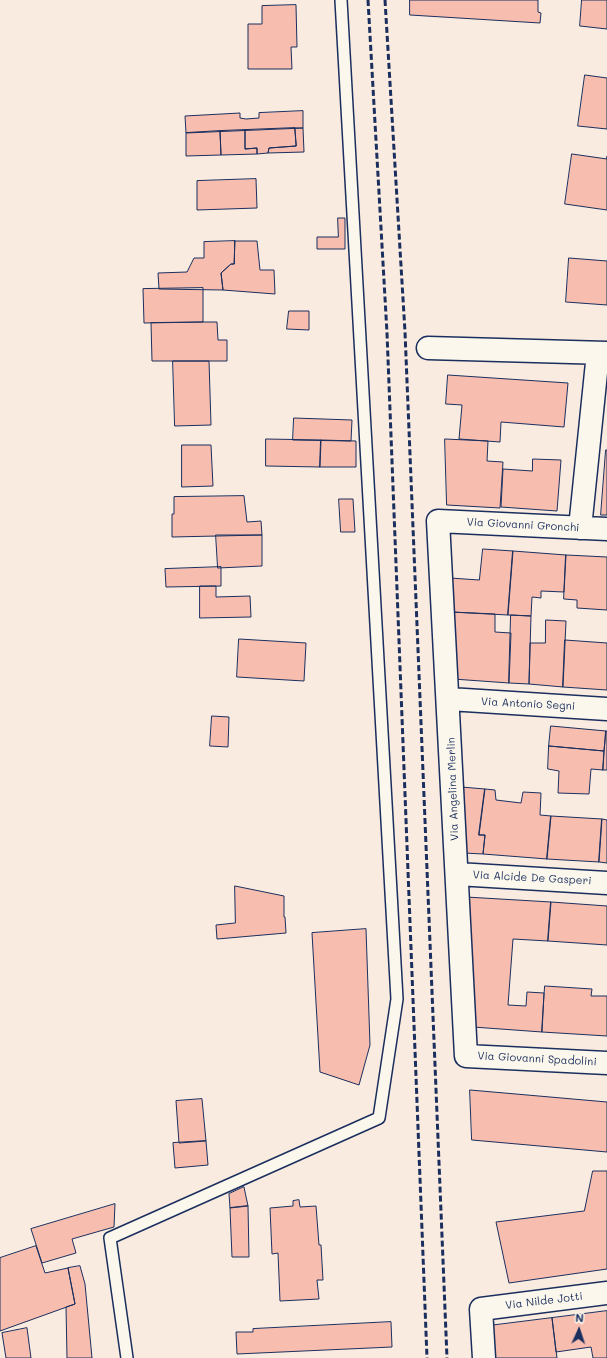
<!DOCTYPE html>
<html>
<head>
<meta charset="utf-8">
<style>
	body { margin:0 }
	#map { position:relative; width:607px; height:1358px; overflow:hidden; background:#faebe0; font-family:Mali,sans-serif }
	canvas { display:block }
	.north { position:absolute; left:559px; top:1310px; width:40px; height:40px; -webkit-text-stroke:3px #fbf7ec; paint-order:stroke; rotate:3deg; font-size:11px; font-weight:700; line-height:16px; text-align:center; color:#1b2f5e }
	.north::after { content:''; display:block; margin:auto; width:14px; height:18px; background:#1b2f5e; clip-path:polygon(50% 0,100% 100%,50% 72%,0 100%) }
</style>
</head>
<body>
<div id="map">
<canvas width="607" height="1358"></canvas>
<div class="north">N</div>
</div>
<script>
const context = document.querySelector('canvas').getContext('2d');
context.lineJoin = 'round';
function paint(path, color) {
  context.fillStyle = color;
  context.fill(path, 'evenodd');
}
function strokePath(path, color, width, dash) {
  context.strokeStyle = color;
  context.lineWidth = width;
  context.lineCap = dash ? 'butt' : 'round';
  context.setLineDash(dash || []);
  context.stroke(path);
}
function drawText(font, color, halo, rows, align = 'center') {
  context.font = font + ' Mali,sans-serif';
  context.lineWidth = 3;
  context.setLineDash([]);
  context.textBaseline = 'middle';
  context.strokeStyle = halo;
  context.fillStyle = color;
  for (const [text, x, y, turn = 0] of rows) {
    context.save();
    context.translate(x, y);
    context.rotate((+turn || 0) * Math.PI / 180);
    context.textAlign = isNaN(turn) ? turn : align;
    if (halo) context.strokeText(text, 0, 0);
    context.fillText(text, 0, 0);
    context.restore();
  }
}
const building = new Path2D(`
	M 410,0 L 538,0 L 538,12 L 541,13 L 540,23 L 410,15 Z
	M 582,0 L 607,0 L 607,29 L 580,26 Z
	M 296,5 L 297,47 L 291,47 L 292,69 L 248,69 L 248,24 L 262,24 L 262,6 Z
	M 585,75 L 607,78 L 607,129 L 578,126 Z
	M 303,111 L 303,128 L 186,133 L 185,116 L 240,113 L 240,118 L 246,119 L 259,118 L 259,113 Z
	M 295,128 L 303,128 L 304,152 L 268,153 L 269,148 L 296,146 Z
	M 295,128 L 296,146 L 269,148 L 268,153 L 257,154 L 257,148 L 245,149 L 245,130 Z
	M 245,130 L 245,149 L 257,148 L 257,154 L 221,155 L 220,131 Z
	M 220,131 L 221,155 L 186,156 L 186,133 Z
	M 572,154 L 607,159 L 607,156 L 607,210 L 565,204 Z
	M 256,179 L 257,208 L 197,210 L 197,181 Z
	M 338,218 L 345,218 L 345,249 L 317,249 L 317,237 L 338,237 Z
	M 235,241 L 257,241 L 260,270 L 274,270 L 275,294 L 223,290 L 221,273 L 231,264 L 234,264 Z
	M 235,241 L 234,264 L 231,264 L 221,273 L 223,290 L 159,289 L 158,273 L 187,272 L 194,258 L 204,258 L 204,242 Z
	M 569,258 L 607,261 L 607,305 L 566,302 Z
	M 203,288 L 203,322 L 144,323 L 143,289 Z
	M 289,311 L 309,311 L 309,330 L 287,329 Z
	M 203,322 L 217,322 L 218,340 L 227,340 L 227,361 L 152,361 L 151,323 Z
	M 173,361 L 209,361 L 211,425 L 175,426 Z
	M 448,375 L 568,383 L 564,427 L 501,422 L 500,442 L 459,439 L 462,405 L 446,404 Z
	M 294,418 L 352,420 L 351,441 L 293,440 Z
	M 266,439 L 321,440 L 320,467 L 266,466 Z
	M 445,439 L 488,441 L 487,461 L 503,462 L 500,508 L 447,505 Z
	M 321,440 L 356,441 L 356,467 L 320,467 Z
	M 182,445 L 211,445 L 213,486 L 182,487 Z
	M 606,450 L 607,450 L 607,515 L 601,515 Z
	M 533,459 L 561,460 L 557,511 L 501,507 L 503,469 L 532,471 Z
	M 244,496 L 247,522 L 261,521 L 262,535 L 172,537 L 172,514 L 174,514 L 174,497 Z
	M 339,499 L 353,499 L 355,532 L 341,532 Z
	M 216,535 L 262,535 L 262,566 L 218,568 Z
	M 483,549 L 513,551 L 508,615 L 451,612 L 450,578 L 479,580 Z
	M 513,551 L 566,555 L 564,592 L 541,591 L 541,598 L 532,597 L 531,616 L 508,615 Z
	M 566,555 L 607,557 L 607,610 L 577,608 L 577,600 L 564,599 Z
	M 221,567 L 221,586 L 166,587 L 165,569 Z
	M 200,586 L 216,586 L 216,597 L 250,596 L 251,617 L 200,618 Z
	M 451,612 L 495,614 L 495,632 L 511,633 L 509,683 L 453,679 Z
	M 511,615 L 531,616 L 529,684 L 509,683 Z
	M 546,620 L 566,621 L 563,687 L 529,684 L 530,643 L 545,643 Z
	M 239,639 L 306,643 L 304,681 L 237,677 Z
	M 565,640 L 607,643 L 607,690 L 563,687 Z
	M 212,716 L 229,717 L 228,747 L 210,746 Z
	M 551,726 L 606,731 L 604,751 L 549,746 Z
	M 606,731 L 607,731 L 607,770 L 603,770 Z
	M 549,746 L 604,751 L 603,770 L 591,769 L 589,794 L 558,793 L 559,771 L 548,769 Z
	M 461,787 L 485,789 L 479,835 L 485,835 L 483,854 L 464,853 Z
	M 485,789 L 495,790 L 496,800 L 521,803 L 523,792 L 541,793 L 540,815 L 551,816 L 547,859 L 483,854 L 485,835 L 479,835 Z
	M 551,816 L 602,819 L 599,862 L 547,859 Z
	M 602,819 L 607,820 L 607,863 L 599,862 Z
	M 235,886 L 284,896 L 284,917 L 285,917 L 286,933 L 217,939 L 216,925 L 235,923 Z
	M 466,897 L 551,902 L 548,941 L 513,939 L 508,1005 L 526,1006 L 527,992 L 544,993 L 542,1032 L 473,1027 L 469,936 L 470,918 L 465,918 Z
	M 551,902 L 607,906 L 607,945 L 548,941 Z
	M 366,929 L 370,1045 L 359,1085 L 320,1072 L 312,933 Z
	M 545,986 L 592,989 L 591,996 L 607,996 L 607,1036 L 542,1032 Z
	M 470,1090 L 607,1102 L 607,1152 L 472,1140 Z
	M 202,1099 L 206,1141 L 179,1143 L 176,1101 Z
	M 206,1141 L 208,1165 L 175,1168 L 173,1143 Z
	M 593,1171 L 607,1171 L 607,1269 L 509,1283 L 496,1222 L 584,1211 Z
	M 244,1187 L 248,1206 L 230,1208 L 229,1194 Z
	M 299,1200 L 300,1207 L 316,1206 L 319,1245 L 321,1245 L 323,1280 L 317,1280 L 319,1299 L 280,1301 L 278,1253 L 272,1254 L 270,1208 L 293,1206 L 293,1201 Z
	M 115,1204 L 114,1227 L 72,1239 L 76,1253 L 42,1263 L 31,1229 Z
	M 248,1206 L 249,1257 L 232,1257 L 230,1208 Z
	M 36,1246 L 45,1273 L 68,1268 L 75,1304 L 0,1331 L 0,1258 Z
	M 80,1266 L 85,1284 L 92,1358 L 67,1358 L 66,1307 L 75,1304 L 68,1268 Z
	M 607,1311 L 607,1358 L 593,1358 L 591,1347 L 556,1352 L 552,1318 Z
	M 552,1318 L 557,1358 L 492,1358 L 488,1326 Z
	M 391,1322 L 392,1347 L 237,1354 L 236,1332 L 253,1332 L 253,1329 Z
	M 27,1328 L 31,1358 L 6,1358 L 2,1333 Z`);
paint(building, '#f7bdaf');
strokePath(building, '#1b2f5e', 1);
const service = new Path2D(`
	M 127,1358 L 110,1238 L 379,1118 L 397,999 L 341,0`);
const minor = new Path2D(`
	M 428,348 L 607,353
	M 580,528 L 598,353
	M 607,529 L 438,521 L 466,1056 L 607,1063
	M 449,699 L 607,709
	M 457,874 L 607,883
	M 484,1358 L 481,1309 L 607,1293`);
strokePath(service, '#1b2f5e', 14);
strokePath(minor, '#1b2f5e', 25);
strokePath(service, '#fbf7ec', 11);
strokePath(minor, '#fbf7ec', 22);
strokePath(new Path2D(`
	M 368,0 L 387,333 L 427,1358
	M 385,0 L 405,332 L 447,1358`), '#1b2f5e', 3, [6, 3]);
drawText('11px', '#1b2f5e', '#fbf7ec', [
	["Via Giovanni Gronchi",523,525,3],
	["Via Antonio Segni",528,704,3],
	["Via Angelina Merlin",453,789,-92],
	["Via Alcide De Gasperi",532,878,3],
	["Via Giovanni Spadolini",537,1059,3],
	["Via Nilde Jotti",544,1301,-7]
]);
</script>
</body>
</html>
